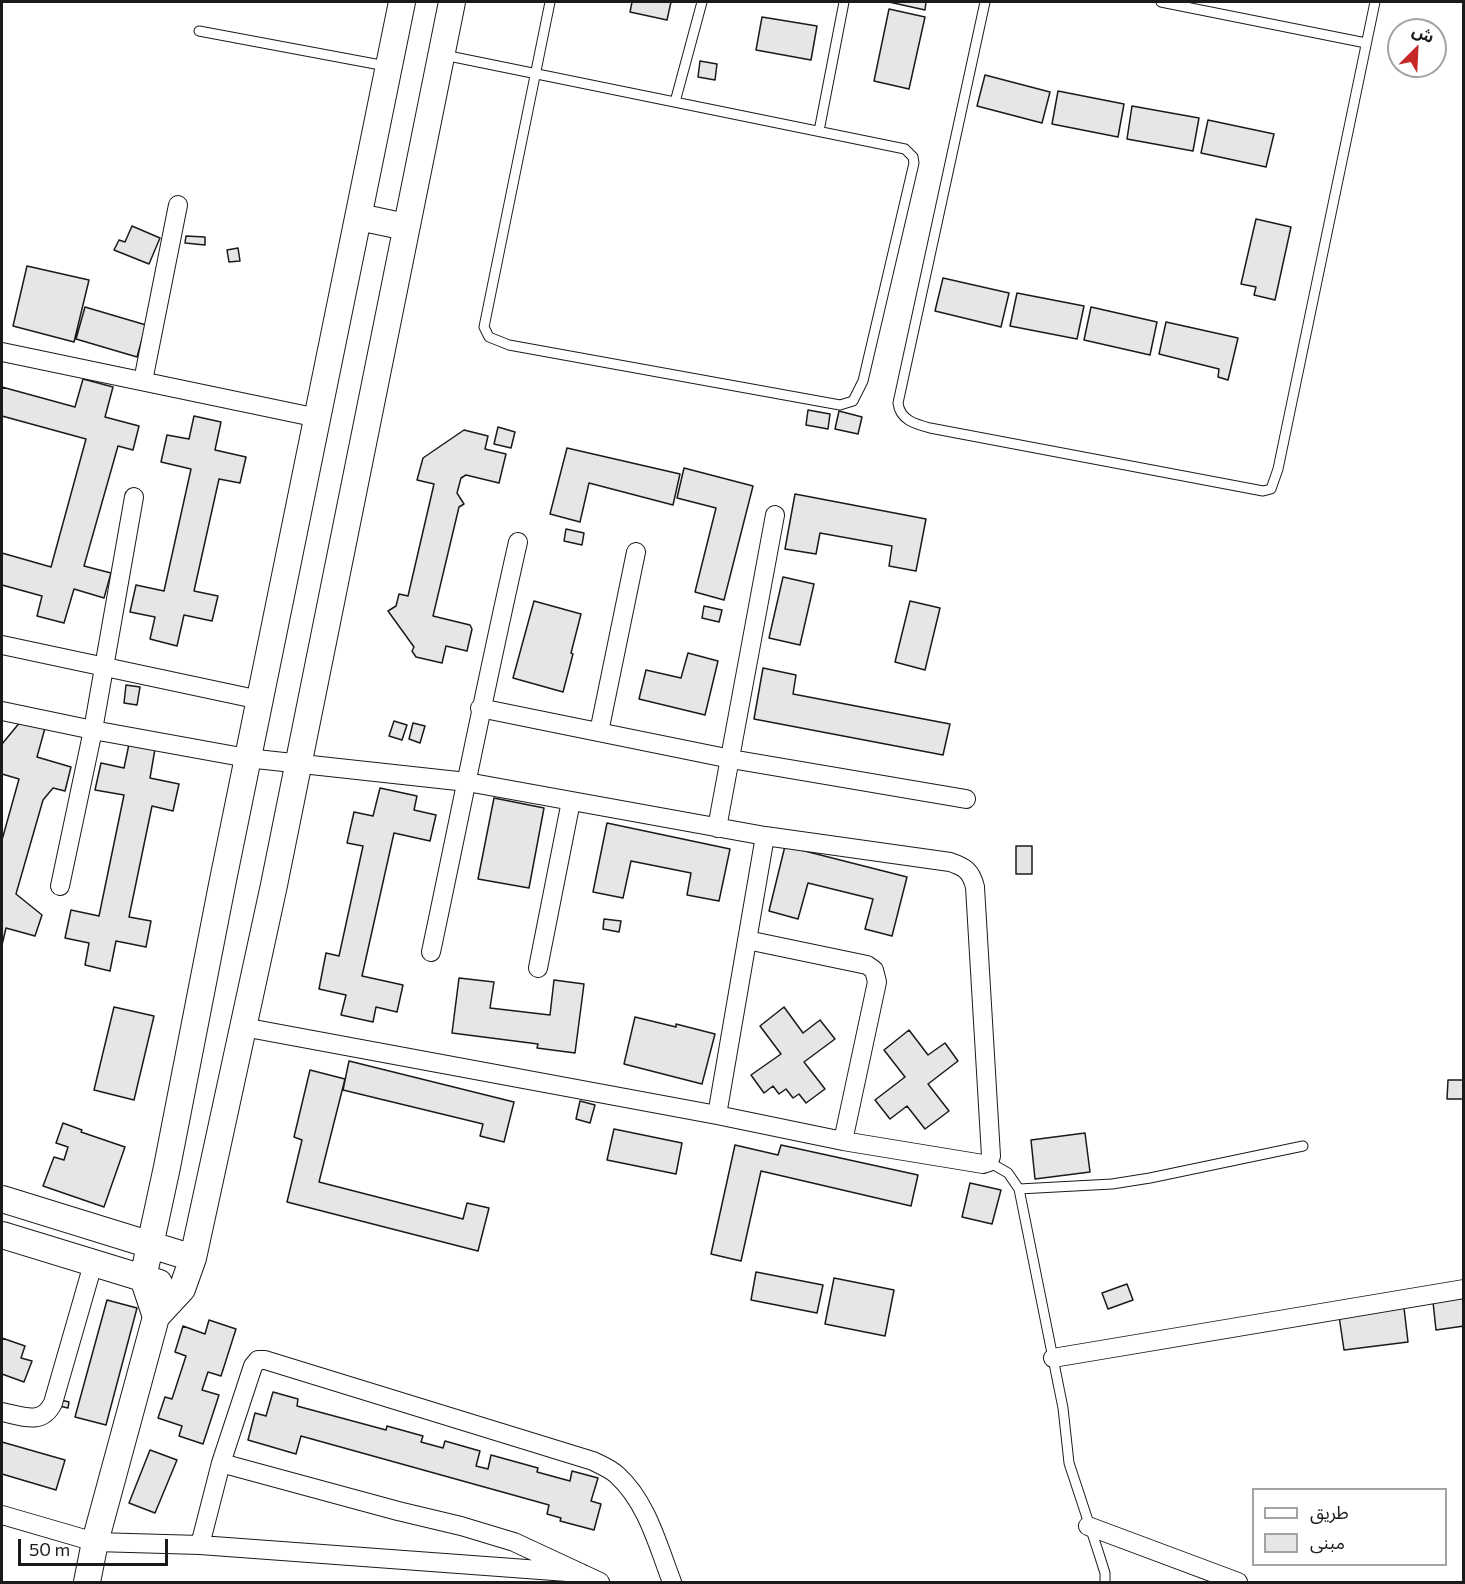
<!DOCTYPE html>
<html>
<head>
<meta charset="utf-8">
<style>
	body { margin:0 }
	#map { position:relative; width:1465px; height:1584px; overflow:hidden; background:#fff; font-family:Commissioner,"Noto Sans Arabic",sans-serif }
	canvas { display:block }
	.frame { position:absolute; inset:0; border:3px solid #1a1a1a; pointer-events:none }
	.legend { position:absolute; left:1252px; top:1488px; width:195px; height:78px; box-sizing:border-box; background:#fff; border:2px solid #a3a3a3; margin:0; padding:8px 10px; list-style:none; font-size:18px; color:#1a1a1a }
	.legend li { display:flex; align-items:center; gap:12px; height:30px }
	.legend b { width:30px; border:2px solid #a3a3a3 }
	.north { position:absolute; left:1387px; top:18px; width:60px; height:60px; box-sizing:border-box; background:#fff; border:2px solid #a3a3a3; border-radius:50%; rotate:24deg; font-size:16px; font-weight:700; line-height:24px; text-align:center; color:#1a1a1a }
	.north::after { content:''; display:block; margin:auto; width:21px; height:27px; background:#c62828; clip-path:polygon(50% 0,100% 100%,50% 72%,0 100%) }
	.scale { position:absolute; left:18px; top:1539px; width:150px; height:27px; box-sizing:border-box; border:3px solid #1a1a1a; border-top:0; padding-left:8px; font-size:18px; line-height:21px; white-space:nowrap; color:#1a1a1a; -webkit-text-stroke:4px #fff; paint-order:stroke }
</style>
</head>
<body>
<div id="map">
<canvas width="1465" height="1584"></canvas>
<div class="frame"></div>
<ul class="legend">
<li><b style="height:8px;background:#fff"></b>طريق</li>
<li><b style="height:16px;background:#e6e6e6"></b>مبنى</li>
</ul>
<div class="north">ش</div>
<div class="scale">50 m</div>
</div>
<script>
const context = document.querySelector('canvas').getContext('2d');
context.lineJoin = 'round';
function paint(path, color) {
  context.fillStyle = color;
  context.fill(path, 'evenodd');
}
function strokePath(path, color, width, dash) {
  context.strokeStyle = color;
  context.lineWidth = width;
  context.lineCap = dash ? 'butt' : 'round';
  context.setLineDash(dash || []);
  context.stroke(path);
}
const building = new Path2D(`
	M 632,2 L 671,2 L 667,20 L 630,12 Z
	M 889,2 L 926,2 L 925,10 Z
	M 889,9 L 925,17 L 909,89 L 874,81 Z
	M 762,17 L 817,26 L 811,60 L 756,50 Z
	M 700,61 L 717,64 L 715,80 L 698,77 Z
	M 985,75 L 1050,92 L 1042,123 L 977,106 Z
	M 1058,91 L 1124,104 L 1118,137 L 1052,124 Z
	M 1132,106 L 1199,118 L 1193,151 L 1127,139 Z
	M 1208,120 L 1274,134 L 1266,167 L 1201,153 Z
	M 1256,219 L 1291,227 L 1275,300 L 1254,295 L 1256,287 L 1241,284 Z
	M 132,226 L 160,238 L 149,264 L 114,250 L 119,240 L 125,242 Z
	M 186,236 L 205,237 L 205,245 L 185,243 Z
	M 238,248 L 240,261 L 229,262 L 227,250 Z
	M 27,266 L 89,280 L 74,342 L 13,326 Z
	M 943,278 L 1009,293 L 1001,327 L 935,311 Z
	M 1017,293 L 1084,306 L 1077,339 L 1010,326 Z
	M 85,307 L 146,325 L 137,357 L 76,339 Z
	M 1091,307 L 1157,322 L 1150,355 L 1084,340 Z
	M 1166,322 L 1238,338 L 1228,380 L 1218,377 L 1219,369 L 1159,354 Z
	M 83,379 L 113,387 L 105,417 L 139,426 L 133,450 L 118,446 L 84,566 L 111,573 L 104,598 L 74,589 L 64,623 L 37,616 L 42,596 L 2,585 L 2,553 L 51,567 L 86,439 L 2,416 L 2,387 L 75,407 Z
	M 808,410 L 830,414 L 828,429 L 806,425 Z
	M 839,411 L 862,417 L 858,434 L 835,429 Z
	M 194,416 L 221,422 L 215,450 L 246,457 L 240,483 L 219,479 L 194,591 L 218,596 L 212,621 L 184,615 L 177,646 L 150,639 L 155,617 L 130,612 L 136,585 L 164,591 L 191,469 L 161,462 L 167,435 L 189,439 Z
	M 498,427 L 515,432 L 511,448 L 494,444 Z
	M 464,430 L 488,436 L 485,449 L 506,454 L 499,483 L 466,475 L 461,478 L 457,493 L 464,504 L 459,507 L 433,616 L 470,625 L 472,629 L 467,651 L 446,646 L 442,663 L 416,657 L 412,651 L 414,647 L 388,611 L 396,606 L 399,594 L 408,596 L 434,484 L 417,480 L 423,458 Z
	M 567,448 L 680,474 L 673,505 L 589,483 L 580,522 L 550,514 Z
	M 684,468 L 753,486 L 724,600 L 695,592 L 716,508 L 677,498 Z
	M 795,494 L 926,519 L 916,571 L 889,566 L 892,546 L 820,533 L 816,554 L 785,549 Z
	M 566,529 L 584,533 L 582,545 L 564,541 Z
	M 783,577 L 814,584 L 800,645 L 769,638 Z
	M 534,601 L 581,614 L 571,653 L 573,654 L 563,692 L 513,678 Z
	M 910,601 L 940,608 L 925,670 L 895,662 Z
	M 704,606 L 722,610 L 719,622 L 702,618 Z
	M 688,653 L 718,661 L 705,715 L 639,699 L 646,670 L 681,678 Z
	M 763,668 L 796,675 L 793,694 L 950,724 L 943,755 L 754,719 Z
	M 126,685 L 140,687 L 137,705 L 124,703 Z
	M 21,721 L 45,728 L 37,757 L 71,767 L 65,791 L 53,788 L 43,800 L 16,894 L 42,915 L 35,936 L 6,928 L 2,945 L 2,840 L 19,779 L 2,774 L 2,744 Z
	M 394,721 L 407,725 L 402,740 L 389,736 Z
	M 413,723 L 425,726 L 420,743 L 409,739 Z
	M 129,744 L 155,749 L 150,778 L 179,784 L 173,811 L 152,806 L 129,917 L 151,921 L 146,947 L 116,941 L 110,971 L 85,965 L 89,943 L 65,938 L 71,910 L 99,916 L 124,795 L 95,790 L 101,763 L 124,768 Z
	M 380,788 L 417,796 L 414,810 L 436,815 L 430,841 L 394,833 L 362,976 L 403,985 L 397,1012 L 376,1007 L 373,1022 L 341,1015 L 346,995 L 319,989 L 326,953 L 339,956 L 363,846 L 347,843 L 354,812 L 373,816 Z
	M 494,798 L 544,808 L 529,888 L 478,879 Z
	M 607,823 L 730,849 L 719,901 L 687,895 L 691,873 L 631,861 L 623,898 L 593,892 Z
	M 785,846 L 907,877 L 892,936 L 865,929 L 873,899 L 808,883 L 798,919 L 769,911 Z
	M 1016,846 L 1032,846 L 1032,874 L 1016,874 Z
	M 604,919 L 621,921 L 619,932 L 603,929 Z
	M 459,978 L 494,982 L 490,1008 L 550,1015 L 554,980 L 584,984 L 575,1053 L 537,1048 L 538,1044 L 452,1033 Z
	M 114,1007 L 154,1016 L 134,1100 L 94,1090 Z
	M 784,1007 L 803,1033 L 820,1020 L 835,1039 L 804,1062 L 825,1089 L 806,1103 L 799,1094 L 793,1098 L 786,1089 L 779,1094 L 773,1086 L 764,1093 L 751,1075 L 781,1054 L 760,1026 Z
	M 635,1017 L 676,1027 L 676,1024 L 715,1034 L 702,1084 L 624,1064 Z
	M 909,1030 L 928,1055 L 945,1043 L 958,1061 L 928,1084 L 949,1111 L 925,1129 L 907,1106 L 890,1119 L 875,1100 L 905,1077 L 884,1050 Z
	M 349,1061 L 514,1102 L 504,1142 L 480,1136 L 483,1124 L 343,1090 Z
	M 310,1070 L 345,1079 L 319,1182 L 463,1219 L 467,1203 L 489,1208 L 478,1251 L 287,1202 L 302,1140 L 294,1137 Z
	M 1448,1080 L 1464,1080 L 1464,1099 L 1447,1099 Z
	M 580,1101 L 595,1105 L 590,1123 L 576,1119 Z
	M 63,1123 L 82,1130 L 81,1132 L 125,1147 L 104,1207 L 43,1186 L 54,1157 L 64,1160 L 68,1147 L 56,1143 Z
	M 614,1129 L 682,1143 L 676,1174 L 607,1160 Z
	M 1085,1133 L 1090,1172 L 1035,1179 L 1031,1140 Z
	M 735,1145 L 778,1155 L 781,1145 L 918,1175 L 911,1206 L 761,1171 L 741,1261 L 711,1254 Z
	M 970,1183 L 1001,1190 L 992,1224 L 962,1217 Z
	M 756,1272 L 823,1285 L 817,1313 L 751,1300 Z
	M 834,1278 L 894,1290 L 885,1336 L 825,1324 Z
	M 1127,1284 L 1133,1300 L 1108,1309 L 1102,1293 Z
	M 1464,1298 L 1464,1326 L 1436,1330 L 1433,1302 Z
	M 107,1300 L 137,1308 L 106,1425 L 75,1417 Z
	M 1404,1308 L 1408,1342 L 1344,1350 L 1339,1316 Z
	M 209,1320 L 236,1329 L 221,1376 L 208,1372 L 202,1390 L 219,1395 L 203,1444 L 179,1436 L 182,1426 L 158,1418 L 165,1397 L 172,1399 L 186,1356 L 175,1352 L 183,1326 L 205,1334 Z
	M 2,1338 L 25,1346 L 21,1358 L 32,1361 L 24,1382 L 2,1374 Z
	M 273,1392 L 298,1399 L 297,1406 L 386,1430 L 387,1426 L 423,1436 L 421,1442 L 443,1448 L 445,1441 L 480,1451 L 476,1466 L 488,1469 L 491,1455 L 538,1468 L 537,1472 L 570,1481 L 572,1471 L 598,1478 L 591,1501 L 601,1504 L 594,1530 L 560,1521 L 561,1518 L 547,1514 L 549,1505 L 301,1436 L 296,1454 L 248,1440 L 255,1413 L 266,1416 Z
	M 57,1399 L 69,1402 L 68,1408 L 55,1405 Z
	M 2,1442 L 65,1460 L 56,1490 L 2,1474 Z
	M 150,1450 L 177,1460 L 155,1513 L 129,1503 Z`);
paint(building, '#e6e6e6');
strokePath(building, '#1a1a1a', 1.5);
const lane = new Path2D(`
	M 985,2 L 898,403 C 900,420 915,424 930,428 L 1263,491 L 1271,489 L 1278,469 L 1375,2
	M 1161,2 L 1366,43
	M 199,31 L 386,66
	M 444,55 C 597,86 751,117 905,149 L 913,157 L 914,163 L 863,381 L 853,401 L 840,405 L 509,345 L 489,337 L 484,327 L 550,2
	M 675,102 L 702,2
	M 819,131 L 844,2
	M 989,1162 L 1008,1173 L 1019,1189 L 1063,1408 L 1069,1463 L 1098,1551 L 1105,1573 L 1105,1582
	M 1019,1189 L 1112,1184 L 1150,1178 L 1303,1146`);
const street = new Path2D(`
	M 2,352 L 318,418
	M 143,381 L 178,205
	M 134,497 L 93,730 L 247,758 L 467,782 L 765,836 L 950,862 C 965,867 971,871 975,887 L 991,1156 L 989,1162 L 983,1164 L 843,1141 L 717,1115 L 243,1027
	M 2,645 L 260,700
	M 480,708 L 731,759 L 966,799
	M 2,711 L 93,730 L 60,886
	M 599,732 L 636,552
	M 717,828 L 775,515
	M 747,940 L 867,965 L 874,970 L 877,982 L 843,1141
	M 431,952 C 460,815 487,678 518,542
	M 538,968 L 571,801
	M 717,1115 L 765,836
	M 1053,1358 L 1464,1289
	M 2,1412 C 22,1416 42,1426 53,1403 L 93,1264
	M 221,1463 L 398,1511 L 461,1526 L 514,1542 L 600,1582
	M 2,1515 L 95,1542 L 200,1545 L 581,1573
	M 1088,1526 L 1238,1582
	M 200,1545 L 221,1463 L 253,1366 L 258,1360 L 265,1360 L 593,1461 C 601,1465 611,1469 617,1475 C 647,1502 658,1546 672,1582`);
const secondary = new Path2D(`
	M 359,217 L 406,227
	M 2,1199 L 193,1258
	M 2,1235 L 159,1283
	M 156,1317 L 143,1278 L 167,1167 L 222,885 L 402,2
	M 87,1582 L 95,1542 L 156,1317 L 182,1289 L 193,1258 L 274,885 L 452,2`);
strokePath(lane, '#1a1a1a', 11);
strokePath(street, '#1a1a1a', 20);
strokePath(secondary, '#1a1a1a', 28);
strokePath(lane, '#fff', 9);
strokePath(street, '#fff', 18);
strokePath(secondary, '#fff', 26);
</script>
</body>
</html>
